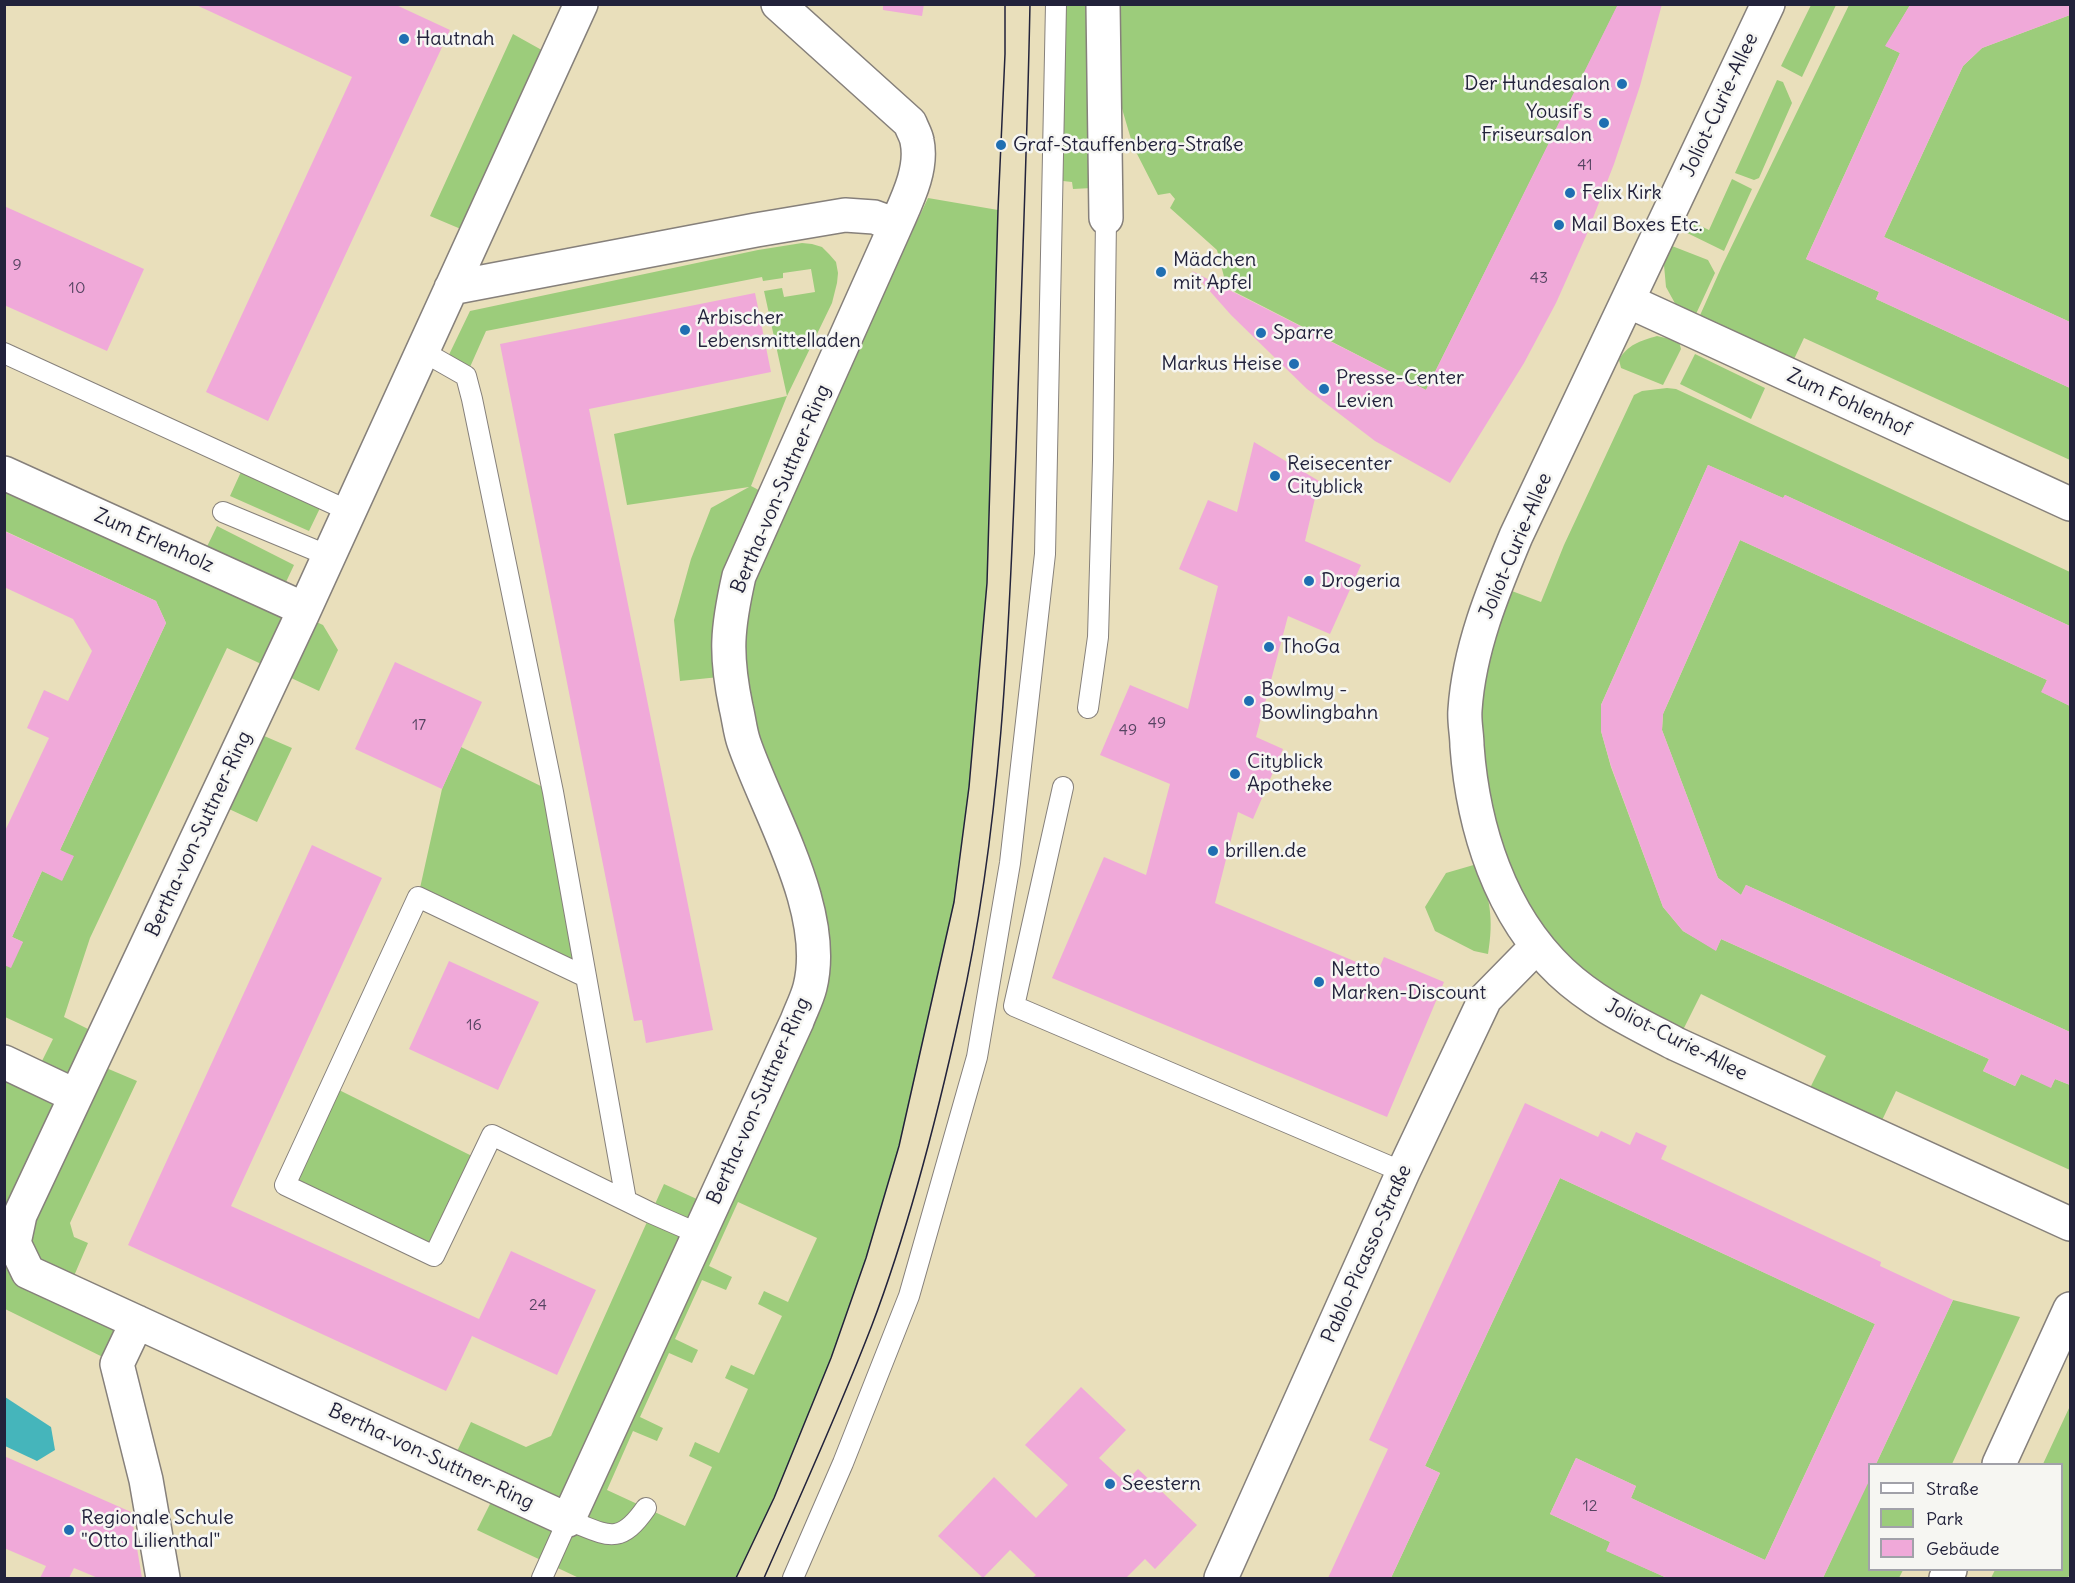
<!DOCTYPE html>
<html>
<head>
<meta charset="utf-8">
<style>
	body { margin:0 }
	#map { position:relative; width:2075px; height:1583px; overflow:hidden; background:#e9dfbb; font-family:Delius,sans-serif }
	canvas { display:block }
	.frame { position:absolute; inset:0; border:6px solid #22223b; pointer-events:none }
	.legend { position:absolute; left:1868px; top:1463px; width:195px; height:108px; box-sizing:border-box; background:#f6f6f2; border:2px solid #a1a1a9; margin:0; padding:8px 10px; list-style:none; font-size:18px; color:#22223b }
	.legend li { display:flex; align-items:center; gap:12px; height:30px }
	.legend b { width:30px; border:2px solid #a1a1a9 }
</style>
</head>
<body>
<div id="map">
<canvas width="2075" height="1583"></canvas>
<div class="frame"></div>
<ul class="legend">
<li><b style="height:8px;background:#fff"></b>Straße</li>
<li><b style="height:16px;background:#9ccc7b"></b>Park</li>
<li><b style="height:16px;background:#f0a9d9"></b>Gebäude</li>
</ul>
</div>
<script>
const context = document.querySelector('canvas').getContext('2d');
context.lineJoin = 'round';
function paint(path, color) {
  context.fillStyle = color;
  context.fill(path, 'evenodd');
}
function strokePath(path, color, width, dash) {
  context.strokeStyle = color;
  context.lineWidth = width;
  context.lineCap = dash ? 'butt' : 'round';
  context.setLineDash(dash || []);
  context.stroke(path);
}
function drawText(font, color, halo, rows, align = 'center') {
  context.font = font + ' Delius,sans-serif';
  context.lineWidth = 5;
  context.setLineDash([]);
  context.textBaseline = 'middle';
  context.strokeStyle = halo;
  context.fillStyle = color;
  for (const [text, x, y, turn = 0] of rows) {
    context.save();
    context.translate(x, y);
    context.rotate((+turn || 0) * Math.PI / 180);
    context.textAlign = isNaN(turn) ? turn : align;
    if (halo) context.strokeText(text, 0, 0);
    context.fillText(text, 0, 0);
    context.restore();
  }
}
paint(new Path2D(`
	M 1065,5 L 1090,5 L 1092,188 L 1073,189 L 1072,182 L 1063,181 Z
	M 1117,5 L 1618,5 L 1426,390 L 1227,288 L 1217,250 L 1170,208 L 1175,199 L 1170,193 L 1158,195 L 1133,146 L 1118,95 Z
	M 1811,5 L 1836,5 L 1802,77 L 1781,66 Z
	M 1849,5 L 1910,5 L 1886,46 L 1900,53 L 1806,259 L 1879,292 L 1876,299 L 2070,388 L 2070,460 L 1804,338 L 1787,374 L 1693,331 L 1722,266 Z
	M 2070,15 L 2070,322 L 1884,237 L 1963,66 L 1982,48 Z
	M 513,34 L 556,58 L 475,235 L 430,216 Z
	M 1777,80 L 1783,82 L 1792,103 L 1759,178 L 1754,180 L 1735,173 Z
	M 1732,179 L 1752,189 L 1724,251 L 1679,229 L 1684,218 L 1709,230 Z
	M 928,198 L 998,210 L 987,583 L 969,787 L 954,902 L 899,1146 L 866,1258 L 831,1358 L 774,1498 L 736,1578 L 579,1578 L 477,1530 L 498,1488 L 450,1466 L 471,1422 L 526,1447 L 551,1436 L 664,1184 L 712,1206 L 813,958 L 729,676 L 680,681 L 674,620 L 691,559 L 711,508 L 749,487 L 627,505 L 614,434 L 787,396 L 764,291 L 782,288 L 784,297 L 815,292 L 811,269 L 783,273 L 783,278 L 763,281 L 762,277 L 486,331 L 466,376 L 445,363 L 470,311 L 758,250 L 802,243 L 812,244 L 822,247 L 829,254 L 836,262 L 838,273 L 837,283 L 832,303 L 787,396 L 751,486 L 774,498 L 871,319 ZM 738,1202 L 817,1238 L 788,1302 L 764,1291 L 758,1304 L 782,1316 L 754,1375 L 731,1365 L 725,1378 L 748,1389 L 719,1453 L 695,1442 L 689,1456 L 712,1467 L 685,1526 L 607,1490 L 633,1431 L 657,1441 L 663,1428 L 640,1417 L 669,1353 L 692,1363 L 698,1350 L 675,1339 L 702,1280 L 726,1290 L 732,1277 L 709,1266 Z
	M 1672,246 L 1708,260 L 1715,273 L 1696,314 L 1677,307 L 1666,287 L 1664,265 Z
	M 1657,336 L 1679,341 L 1681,349 L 1663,385 L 1621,368 L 1619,360 C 1627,345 1640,341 1657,336 Z
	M 1695,354 L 1765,388 L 1751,419 L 1680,384 Z
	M 1667,388 L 1676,389 L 2070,572 L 2070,626 L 1785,495 L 1783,498 L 1708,465 L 1601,705 L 1601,731 L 1611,767 L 1663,907 L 1683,931 L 1716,950 L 1721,939 L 1989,1059 L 1983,1071 L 2015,1086 L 2021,1074 L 2051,1087 L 2055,1079 L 2070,1085 L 2070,1170 L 1896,1091 L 1875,1135 L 1803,1102 L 1826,1056 L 1701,994 L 1676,1044 L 1537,946 L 1470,782 L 1496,585 L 1541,602 L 1564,545 L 1634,395 L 1642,391 Z
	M 245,463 L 321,506 L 309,531 L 230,496 Z
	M 5,473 L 200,561 L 217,526 L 294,565 L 286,582 L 256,587 L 253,593 L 323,625 L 338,650 L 319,691 L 227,648 L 90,938 L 64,1017 L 104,1037 L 92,1062 L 137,1081 L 70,1223 L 74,1237 L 88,1243 L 68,1290 L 137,1322 L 117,1364 L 5,1309 L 5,1062 L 35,1075 L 53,1039 L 5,1017 L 4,965 L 23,942 L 12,937 L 42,871 L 62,880 L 73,857 L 60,850 L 166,623 L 156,601 L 5,531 Z
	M 1740,540 L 2047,680 L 2042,692 L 2070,706 L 2070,1032 L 1746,885 L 1741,895 L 1718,878 L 1662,730 L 1663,714 Z
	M 248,729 L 292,748 L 257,822 L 214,802 Z
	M 461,747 L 553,792 L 586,977 L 418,897 L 442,789 Z
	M 1477,864 C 1490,898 1494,918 1488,954 L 1474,951 L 1435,931 L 1425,907 L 1446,873 Z
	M 331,1086 L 480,1160 L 434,1256 L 285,1185 Z
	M 1560,1178 L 1875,1324 L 1765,1560 L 1631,1498 L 1636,1486 L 1576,1458 L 1550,1514 L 1610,1542 L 1607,1551 L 1667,1578 L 1391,1578 L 1440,1473 L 1425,1466 Z
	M 1953,1300 L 2020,1317 L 1952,1464 L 1876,1464 Z
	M 2070,1406 L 2070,1573 L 2068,1578 L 1991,1578 L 1995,1570 L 2062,1570 L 2062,1464 L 2043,1464 Z
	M 1869,1479 L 1870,1570 L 1903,1570 L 1899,1578 L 1823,1578 Z`), '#9ccc7b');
paint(new Path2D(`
	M 5,1397 L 51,1427 L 55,1450 L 37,1461 L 5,1446 Z`), '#45b5bb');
paint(new Path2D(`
	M 194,4 L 394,4 L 450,30 L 268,421 L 206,392 L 352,77 Z
	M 883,4 L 924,4 L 922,16 L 883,10 Z
	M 1618,4 L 1662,4 L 1640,86 L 1614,164 L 1586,236 L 1556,303 L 1524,363 L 1450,483 L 1375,441 L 1307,389 L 1231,315 L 1192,271 L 1426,390 Z
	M 1910,5 L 2070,5 L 2070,15 L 1982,48 L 1963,66 L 1884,237 L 2070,322 L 2070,388 L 1876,299 L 1879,292 L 1806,259 L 1900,53 L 1885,46 Z
	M 4,206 L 144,269 L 107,351 L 4,305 Z
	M 755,293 L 771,372 L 589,409 L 713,1030 L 646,1043 L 642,1020 L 634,1021 L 500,344 Z
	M 1254,442 L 1319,481 L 1305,541 L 1361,565 L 1330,634 L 1288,616 L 1256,737 L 1283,749 L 1253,819 L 1238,812 L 1215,903 L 1378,971 L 1384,957 L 1444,982 L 1387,1117 L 1052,978 L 1104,857 L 1146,875 L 1170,784 L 1100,755 L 1130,685 L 1188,709 L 1218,586 L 1179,569 L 1208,500 L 1237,512 Z
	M 1708,465 L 1783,498 L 1785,495 L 2070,626 L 2070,706 L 2041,692 L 2047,680 L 1740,540 L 1663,714 L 1662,730 L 1718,878 L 1741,895 L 1746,885 L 2070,1032 L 2070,1085 L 2055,1079 L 2051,1088 L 2021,1074 L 2015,1086 L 1983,1071 L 1989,1059 L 1721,939 L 1716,951 L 1683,931 L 1663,907 L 1611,766 L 1601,731 L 1601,705 Z
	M 4,531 L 156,601 L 166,623 L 60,850 L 74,856 L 62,881 L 42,871 L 12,937 L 23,942 L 11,968 L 4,965 L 4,833 L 49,738 L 27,728 L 44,690 L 68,701 L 92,651 L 73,619 L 4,587 Z
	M 395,662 L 482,702 L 442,789 L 355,749 Z
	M 312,845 L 382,878 L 231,1206 L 479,1319 L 511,1251 L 596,1290 L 557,1375 L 472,1336 L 446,1391 L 128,1245 Z
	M 449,961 L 539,1002 L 498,1090 L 409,1049 Z
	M 1525,1103 L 1598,1137 L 1601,1131 L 1630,1145 L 1636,1132 L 1667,1146 L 1661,1159 L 1881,1262 L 1880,1266 L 1953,1300 L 1876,1464 L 1870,1464 L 1870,1479 L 1823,1578 L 1667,1578 L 1606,1551 L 1610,1542 L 1550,1514 L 1576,1458 L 1636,1486 L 1631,1498 L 1765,1560 L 1875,1324 L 1560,1178 L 1425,1466 L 1440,1473 L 1391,1578 L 1328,1578 L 1388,1449 L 1369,1440 Z
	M 1081,1387 L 1126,1430 L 1099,1458 L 1125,1482 L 1138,1469 L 1197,1525 L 1155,1569 L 1145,1559 L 1126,1578 L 1032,1578 L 1036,1575 L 1010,1550 L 983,1578 L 938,1536 L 994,1477 L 1036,1518 L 1068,1485 L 1025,1445 Z
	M 4,1456 L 131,1512 L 142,1578 L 98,1578 L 74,1568 L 69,1578 L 40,1578 L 46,1566 L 4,1548 Z`), '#f0a9d9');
const service = new Path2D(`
	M 422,351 L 466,376 L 472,399 L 553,792 L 626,1200
	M 4,353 L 349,511
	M 223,512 L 329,556
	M 1088,708 L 1098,637 L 1103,460 L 1106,218
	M 1063,787 L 1014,1006 L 1403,1172
	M 586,977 L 418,897 L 285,1185 L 434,1256 L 492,1135 L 651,1213 L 699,1234
	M 542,1578 L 568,1520 C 607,1535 619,1547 646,1508
	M 793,1578 L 843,1463 L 909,1296 L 977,1057 L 1010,863 L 1045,554 L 1056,4`);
const minor = new Path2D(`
	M 581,4 L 302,615 L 20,1215 L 14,1243 L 28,1272 L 568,1520 L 797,1021 C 801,1010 807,999 810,987 C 829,911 768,813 744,743 C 740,732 739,719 736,707 C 725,654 727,629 739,576 L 896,225 C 907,200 923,169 917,141 C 916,135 912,129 910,123 L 778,4
	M 1103,4 L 1106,218
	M 1768,4 L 1516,536 C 1493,591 1469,649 1465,710 C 1464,722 1467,734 1467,746 C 1473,828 1500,914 1561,972 C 1595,1004 1636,1023 1676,1044 L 2070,1224
	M 451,288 L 756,230 L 845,215 L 874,217 L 896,225
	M 1628,301 L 2070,504
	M 4,473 L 304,609
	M 4,1062 L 76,1096
	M 137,1322 L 117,1364 L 146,1480 L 163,1578
	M 1999,1464 L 2070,1309
	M 1221,1578 L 1403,1172 L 1485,999 L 1537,946
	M 1946,1578 L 1950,1570`);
strokePath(service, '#86807b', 22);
strokePath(minor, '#86807b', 36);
strokePath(service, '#fff', 20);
strokePath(minor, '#fff', 33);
strokePath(new Path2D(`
	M 736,1578 L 774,1498 L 831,1358 L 866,1258 L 899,1146 L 954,902 L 969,787 L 987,583 L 998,210 L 1005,54 L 1005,4
	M 764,1578 C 801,1494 839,1411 872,1325 C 910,1225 937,1118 960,1013 C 1001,829 1009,638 1016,450 C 1021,301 1027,153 1030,4`), '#22223b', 1.5);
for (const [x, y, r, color] of [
	[404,39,6,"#1f6fb2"],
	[1622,84,6,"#1f6fb2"],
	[1604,123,6,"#1f6fb2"],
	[1001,145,6,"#1f6fb2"],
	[1570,193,6,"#1f6fb2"],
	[1559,225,6,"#1f6fb2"],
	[1161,272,6,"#1f6fb2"],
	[685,330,6,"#1f6fb2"],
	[1261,333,6,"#1f6fb2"],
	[1294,364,6,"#1f6fb2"],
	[1324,389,6,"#1f6fb2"],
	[1275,476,6,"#1f6fb2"],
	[1309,581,6,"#1f6fb2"],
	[1269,647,6,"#1f6fb2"],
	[1249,701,6,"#1f6fb2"],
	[1235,774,6,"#1f6fb2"],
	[1213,851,6,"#1f6fb2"],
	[1319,982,6,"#1f6fb2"],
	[1110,1484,6,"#1f6fb2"],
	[69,1530,6,"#1f6fb2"]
]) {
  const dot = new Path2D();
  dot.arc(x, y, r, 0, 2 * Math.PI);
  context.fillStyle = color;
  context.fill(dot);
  strokePath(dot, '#f6f6f2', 2);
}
drawText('16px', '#564462', null, [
	["41",1585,165],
	["9",17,265],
	["43",1539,278],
	["10",77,288],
	["49",1157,723],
	["17",419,725],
	["49",1128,730],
	["16",474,1025],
	["24",538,1305],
	["12",1590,1506]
]);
drawText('20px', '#22223b', '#f6f6f2', [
	["Hautnah",416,39],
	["Der Hundesalon",1610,84,"right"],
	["Yousif's",1592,112,"right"],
	["Friseursalon",1592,135,"right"],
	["Graf-Stauffenberg-Straße",1013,145],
	["Felix Kirk",1582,193],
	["Mail Boxes Etc.",1571,225],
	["Mädchen",1173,260],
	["mit Apfel",1173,283],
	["Arbischer",697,318],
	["Lebensmittelladen",697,341],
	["Sparre",1273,333],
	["Markus Heise",1282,364,"right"],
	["Presse-Center",1336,378],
	["Levien",1336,401],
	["Reisecenter",1287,464],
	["Cityblick",1287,487],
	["Drogeria",1321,581],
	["ThoGa",1281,647],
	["Bowlmy -",1261,690],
	["Bowlingbahn",1261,713],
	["Cityblick",1247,762],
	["Apotheke",1247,785],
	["brillen.de",1225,851],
	["Netto",1331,970],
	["Marken-Discount",1331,993],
	["Seestern",1122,1484],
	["Regionale Schule",81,1518],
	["\"Otto Lilienthal\"",81,1541]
], 'left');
drawText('20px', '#22223b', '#f6f6f2', [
	["Joliot-Curie-Allee",1720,105,-65],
	["Zum Fohlenhof",1849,403,25],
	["Bertha-von-Suttner-Ring",781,489,-67],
	["Zum Erlenholz",154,541,24],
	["Joliot-Curie-Allee",1516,546,-67],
	["Bertha-von-Suttner-Ring",199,834,-65],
	["Joliot-Curie-Allee",1676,1040,27],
	["Bertha-von-Suttner-Ring",759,1101,-66],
	["Pablo-Picasso-Straße",1367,1254,-66],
	["Bertha-von-Suttner-Ring",431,1457,25]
]);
</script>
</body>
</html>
